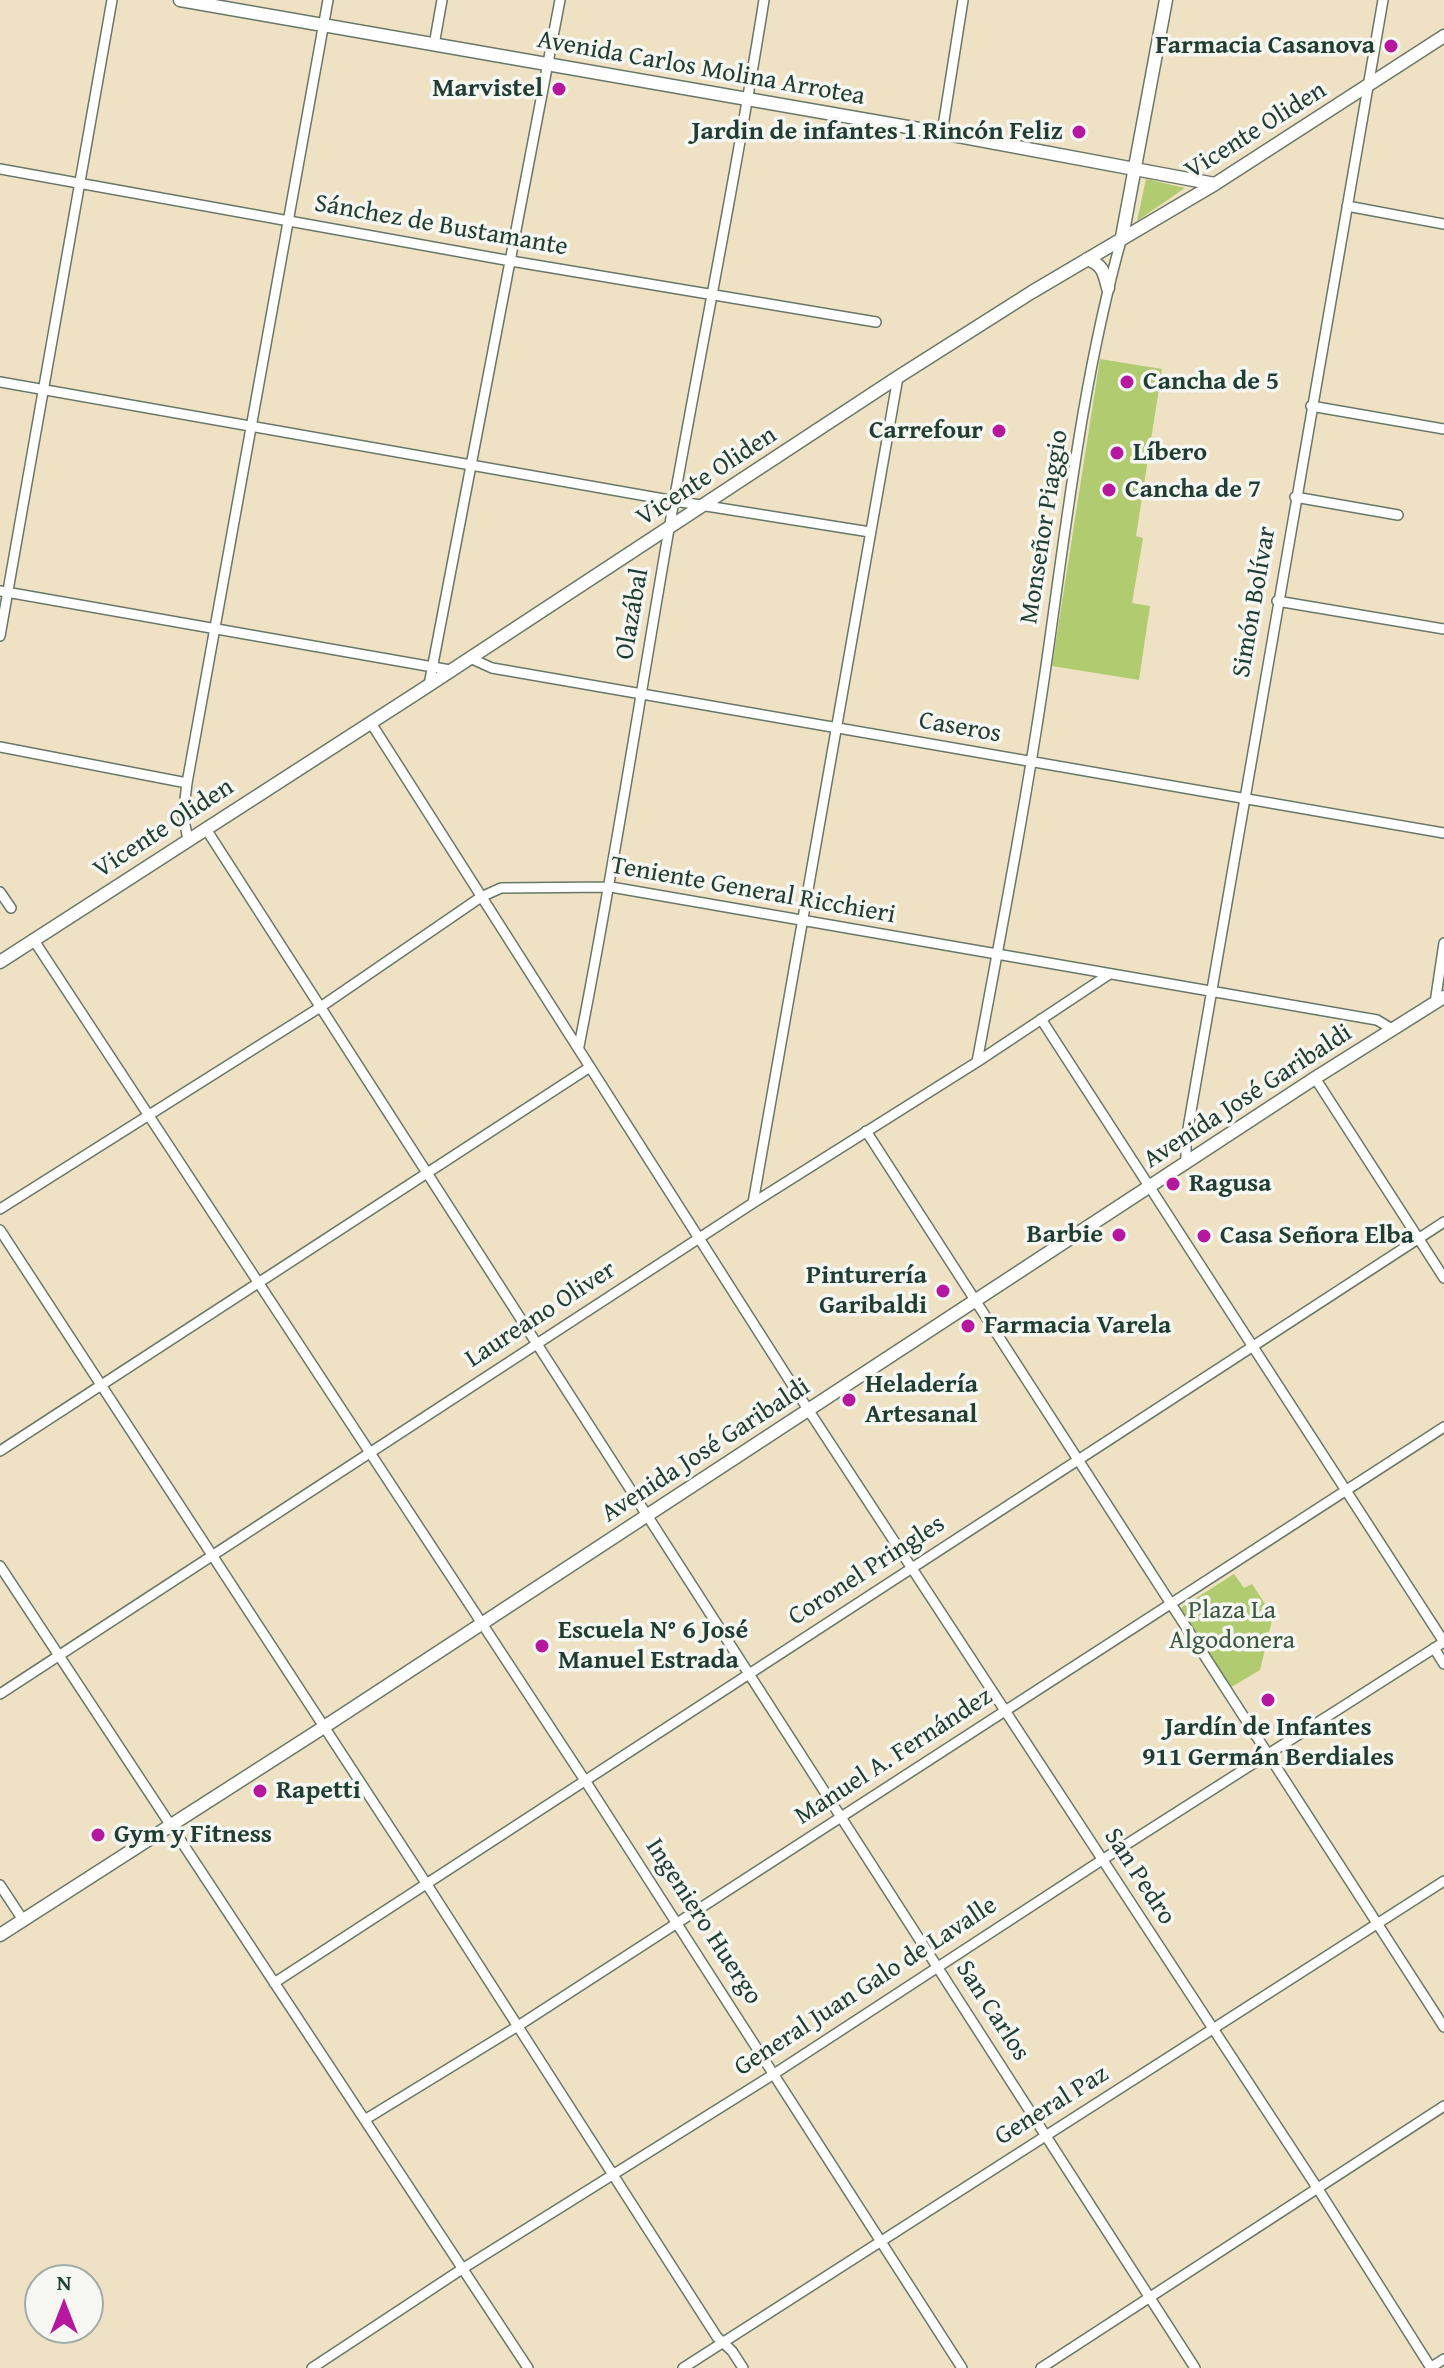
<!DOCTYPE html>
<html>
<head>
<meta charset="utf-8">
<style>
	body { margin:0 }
	#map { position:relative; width:1444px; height:2368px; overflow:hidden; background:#efe2c4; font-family:"Gentium Book Plus",serif }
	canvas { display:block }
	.north { position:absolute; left:24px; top:2264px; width:80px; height:80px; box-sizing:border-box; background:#f6f6f2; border:2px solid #a0aca6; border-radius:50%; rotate:0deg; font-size:22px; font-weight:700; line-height:32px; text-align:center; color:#1f3d34 }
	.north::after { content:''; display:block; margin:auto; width:28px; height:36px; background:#b5179e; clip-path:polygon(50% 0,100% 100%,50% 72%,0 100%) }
</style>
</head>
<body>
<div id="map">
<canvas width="1444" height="2368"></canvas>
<div class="north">N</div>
</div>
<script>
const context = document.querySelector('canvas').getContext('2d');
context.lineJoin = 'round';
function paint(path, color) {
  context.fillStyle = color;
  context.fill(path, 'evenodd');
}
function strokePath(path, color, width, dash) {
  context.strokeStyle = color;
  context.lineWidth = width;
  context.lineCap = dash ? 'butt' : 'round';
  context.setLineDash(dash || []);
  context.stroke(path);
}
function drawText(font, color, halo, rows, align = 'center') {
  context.font = font + ' "Gentium Book Plus",serif';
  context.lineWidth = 7;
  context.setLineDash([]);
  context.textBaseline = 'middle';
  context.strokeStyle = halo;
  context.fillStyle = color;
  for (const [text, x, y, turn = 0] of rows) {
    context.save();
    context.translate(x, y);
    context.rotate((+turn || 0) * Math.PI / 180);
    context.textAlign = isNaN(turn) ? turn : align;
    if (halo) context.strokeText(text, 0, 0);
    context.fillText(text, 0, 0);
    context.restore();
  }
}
paint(new Path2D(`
	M 1146,179 L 1185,188 L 1137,221 Z
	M 1100,359 L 1162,369 L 1136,536 L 1143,538 L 1132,603 L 1150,606 L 1139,680 L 1052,666 Z
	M 1234,1574 L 1244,1588 L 1252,1584 L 1273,1616 L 1260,1670 L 1228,1689 L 1181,1613 L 1182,1607 Z`), '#b1cb70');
const street = new Path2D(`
	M 434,45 L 442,0
	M 942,133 L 963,0
	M 0,169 L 511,261 L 876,322
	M 1347,206 L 1444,224
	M 0,382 L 675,501 L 870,532
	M 1311,406 L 1444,429
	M 1295,497 L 1398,515
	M 0,591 L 450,670
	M 1277,601 L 1444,629
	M 0,636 L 112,0
	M 470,658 L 492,668 L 1444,833
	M 429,685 L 560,0
	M 371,723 L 809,1411 L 1318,2189 L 1431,2368
	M 0,747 L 187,783
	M 206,829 L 1195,2368
	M 188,839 L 183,816 L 187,783 L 328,0
	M 0,892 L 11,908
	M 33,939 L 586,1782 L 962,2368
	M 1435,1003 L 1444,943
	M 1041,1019 L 1444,1642
	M 579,1046 C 613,875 639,702 669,529 C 700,353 736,177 764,0
	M 977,1062 C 1001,933 1026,803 1045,673 C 1066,528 1082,379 1122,237
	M 1315,1078 L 1444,1278
	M 866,1131 L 1444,2027
	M 1186,1164 L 1186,1140 L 1383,0
	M 753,1203 L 898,377
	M 0,1209 L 322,1006 L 481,897 L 501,888 L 611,887 L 1377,1020 L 1392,1029
	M 0,1230 L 426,1883 L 717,2337 L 732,2351 L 743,2368
	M 0,1451 L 590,1067
	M 0,1566 L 528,2368
	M 1434,1648 L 1444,1664
	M 0,1694 L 753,1203 L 977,1062 L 1108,975
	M 0,1885 L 23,1920
	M 274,1983 L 1444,1222
	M 366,2119 L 518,2026 L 1444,1427
	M 312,2368 L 462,2269 L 774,2074 L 1102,1860 L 1444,1642
	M 683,2368 L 1444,1881
	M 1041,2368 L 1444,2106
	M 1430,2368 L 1444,2359`);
const secondary = new Path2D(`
	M 180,0 L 942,133 L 1215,184
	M 1122,237 L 1166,0
	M 1087,259 C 1103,265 1104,272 1108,288
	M 0,962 L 420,691 L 898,377 L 1032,292 L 1215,184 L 1444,36
	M 0,1935 L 324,1727 L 1315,1078 L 1444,997`);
strokePath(street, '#687766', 12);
strokePath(secondary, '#687766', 15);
strokePath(street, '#fff', 9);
strokePath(secondary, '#fff', 12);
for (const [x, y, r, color] of [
	[1391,46,8,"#b5179e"],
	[559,89,8,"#b5179e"],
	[1079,132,8,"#b5179e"],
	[1127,382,8,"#b5179e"],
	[999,431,8,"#b5179e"],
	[1117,453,8,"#b5179e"],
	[1109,490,8,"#b5179e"],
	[1173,1184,8,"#b5179e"],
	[1119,1235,8,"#b5179e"],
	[1204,1236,8,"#b5179e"],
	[943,1291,8,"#b5179e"],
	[968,1326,8,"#b5179e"],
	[849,1400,8,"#b5179e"],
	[542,1646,8,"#b5179e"],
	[1268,1700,8,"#b5179e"],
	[260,1791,8,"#b5179e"],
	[98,1835,8,"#b5179e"]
]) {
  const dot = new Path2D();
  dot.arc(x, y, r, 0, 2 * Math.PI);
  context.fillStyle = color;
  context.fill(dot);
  strokePath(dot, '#f6f6f2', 3);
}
drawText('bold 26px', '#1f3d34', '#f6f6f2', [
	["Farmacia Casanova",1375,46,"right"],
	["Marvistel",543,89,"right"],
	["Jardin de infantes 1 Rincón Feliz",1063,132,"right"],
	["Cancha de 5",1143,382],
	["Carrefour",983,431,"right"],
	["Líbero",1133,453],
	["Cancha de 7",1125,490],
	["Ragusa",1189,1184],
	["Barbie",1103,1235,"right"],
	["Casa Señora Elba",1220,1236],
	["Pinturería",927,1276,"right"],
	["Garibaldi",927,1306,"right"],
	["Farmacia Varela",984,1326],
	["Heladería",865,1385],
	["Artesanal",865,1415],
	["Escuela N° 6 José",558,1631],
	["Manuel Estrada",558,1661],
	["Jardín de Infantes",1268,1728,"center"],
	["911 Germán Berdiales",1268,1758,"center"],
	["Rapetti",276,1791],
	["Gym y Fitness",114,1835]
], 'left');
drawText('26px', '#1f3d34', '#f6f6f2', [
	["Avenida Carlos Molina Arrotea",701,69,10],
	["Vicente Oliden",1256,131,-32],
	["Sánchez de Bustamante",441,226,10],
	["Vicente Oliden",707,477,-33],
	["Monseñor Piaggio",1045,527,-81],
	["Simón Bolívar",1255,602,-80],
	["Olazábal",633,614,-80],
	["Caseros",960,728,10],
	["Vicente Oliden",164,829,-33],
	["Teniente General Ricchieri",753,891,10],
	["Avenida José Garibaldi",1248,1097,-33],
	["Laureano Oliver",541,1315,-33],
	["Avenida José Garibaldi",706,1451,-33],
	["Coronel Pringles",867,1571,-33],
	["Manuel A. Fernández",894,1757,-33],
	["San Pedro",1139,1877,57],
	["Ingeniero Huergo",703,1922,57],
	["General Juan Galo de Lavalle",866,1987,-33],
	["San Carlos",992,2011,57],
	["General Paz",1052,2106,-32]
]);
drawText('26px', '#3c5940', '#f6f6f2', [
	["Plaza La",1232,1611],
	["Algodonera",1232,1641]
]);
</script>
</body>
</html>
